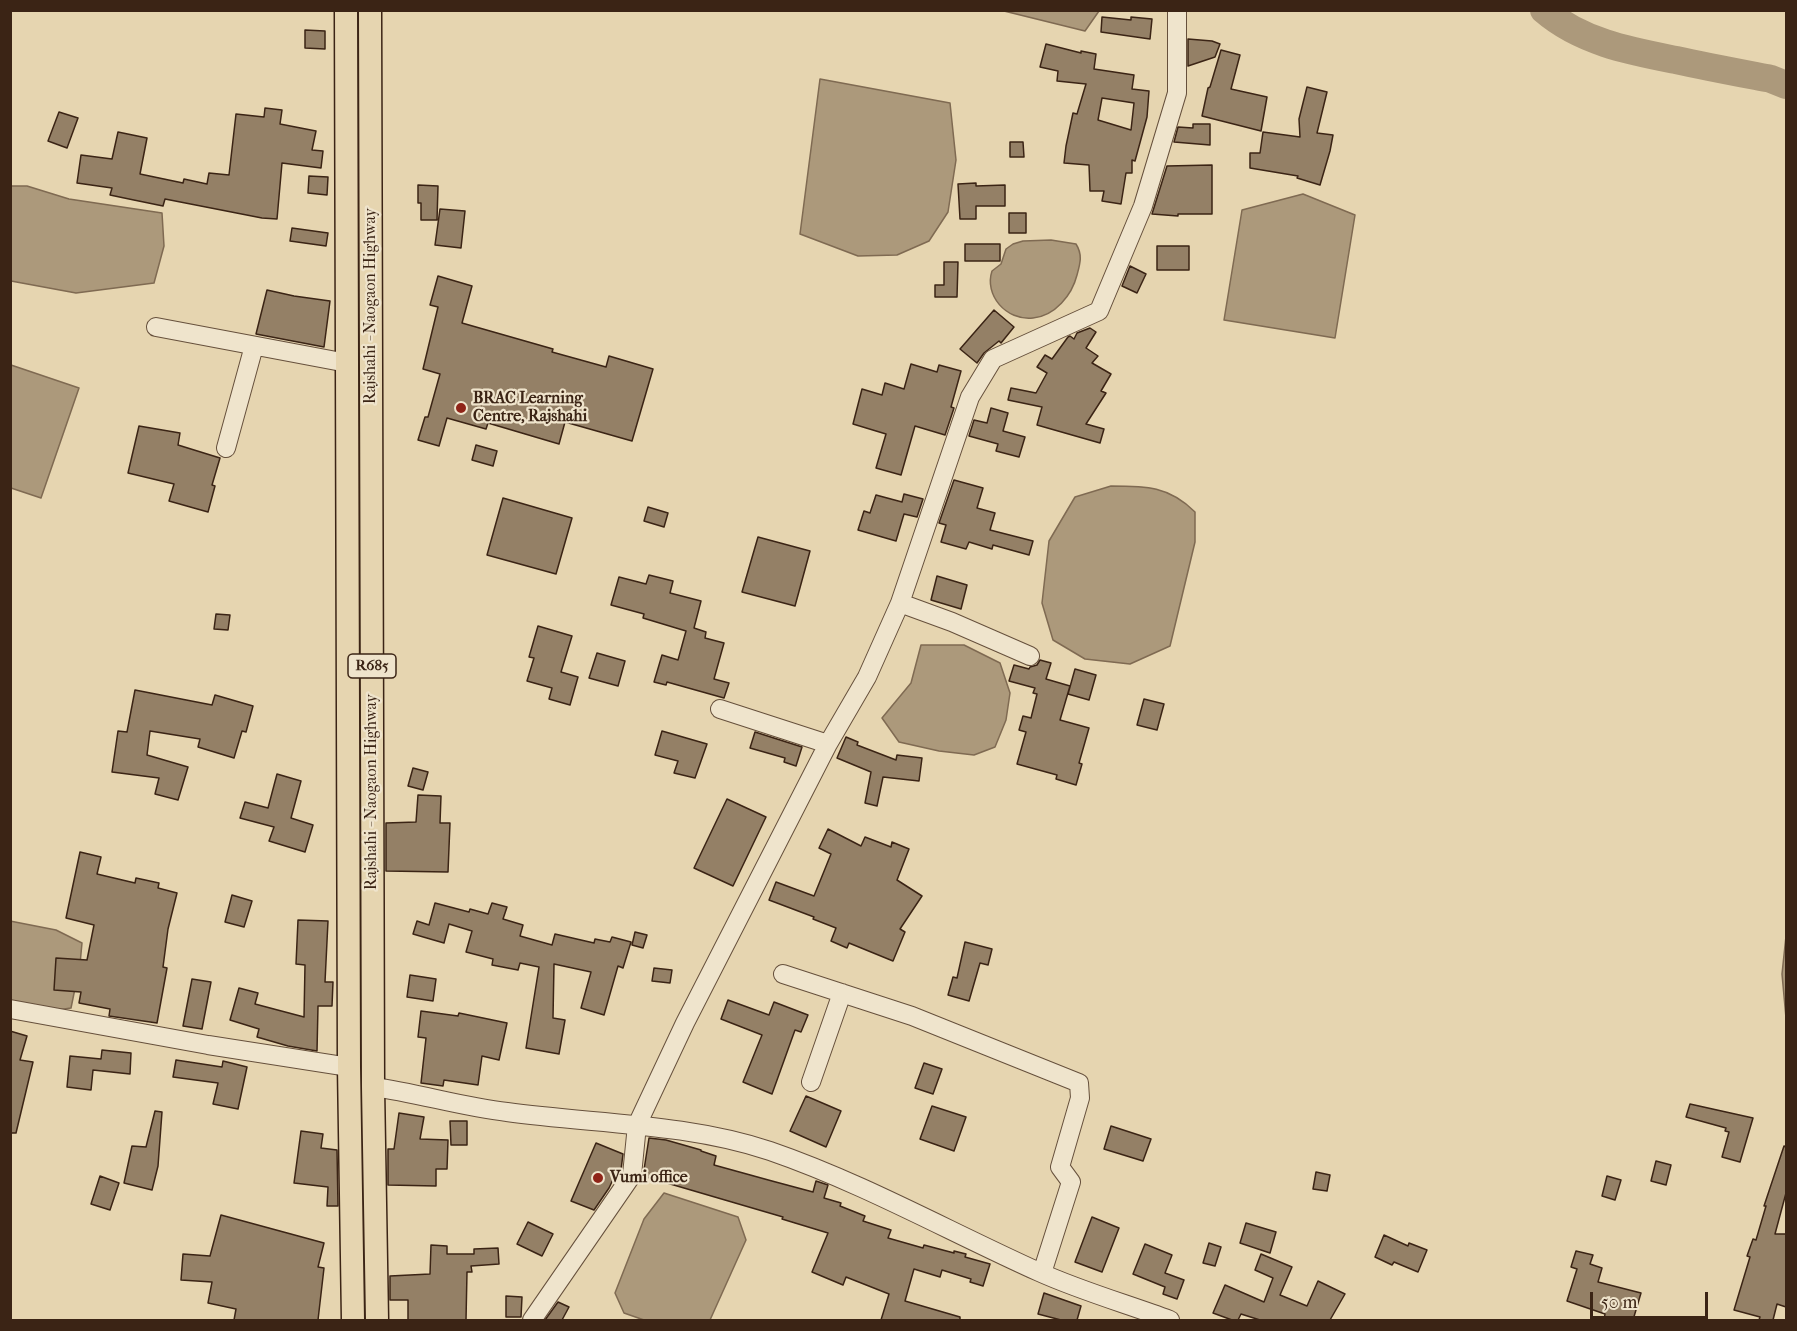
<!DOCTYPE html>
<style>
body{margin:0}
#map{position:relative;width:1797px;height:1331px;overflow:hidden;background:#e6d5b0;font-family:"IM FELL French Canon",serif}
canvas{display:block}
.frame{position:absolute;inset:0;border:12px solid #3b2415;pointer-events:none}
.scale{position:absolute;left:1590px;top:1292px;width:118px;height:27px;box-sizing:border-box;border:3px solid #3b2415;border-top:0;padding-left:8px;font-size:18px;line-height:21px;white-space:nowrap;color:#3b2415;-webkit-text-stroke:4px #efe4cc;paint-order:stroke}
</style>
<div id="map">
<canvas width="1797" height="1331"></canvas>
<div class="frame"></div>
<div class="scale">50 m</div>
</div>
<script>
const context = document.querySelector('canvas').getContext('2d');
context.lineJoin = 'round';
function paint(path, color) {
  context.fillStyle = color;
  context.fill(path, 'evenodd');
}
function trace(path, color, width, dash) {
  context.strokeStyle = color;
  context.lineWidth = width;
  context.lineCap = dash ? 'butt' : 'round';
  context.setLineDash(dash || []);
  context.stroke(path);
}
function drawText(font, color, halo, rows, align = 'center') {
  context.font = font + ' "IM FELL French Canon",serif';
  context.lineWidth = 4.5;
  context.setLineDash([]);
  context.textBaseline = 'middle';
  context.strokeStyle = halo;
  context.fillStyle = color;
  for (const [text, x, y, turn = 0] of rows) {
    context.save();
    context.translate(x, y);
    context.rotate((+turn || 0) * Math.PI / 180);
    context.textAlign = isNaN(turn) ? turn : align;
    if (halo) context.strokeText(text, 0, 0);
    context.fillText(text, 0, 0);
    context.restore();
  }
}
const water = new Path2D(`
 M1004,11H1099L1085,31Z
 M820,79L950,103L956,160L948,212L929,241L897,255L858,256L800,234Z
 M11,186H27L69,199L162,213L164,246L154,283L76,293L11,281Z
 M1303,194L1355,215L1335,338L1224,320L1242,210Z
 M1051,240L1076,244C1083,255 1080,264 1077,275C1072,295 1055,316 1033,318C1006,321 984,295 992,271L1001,264L1006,249L1013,244L1023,241Z
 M11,365L79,388L41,498L11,488Z
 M1111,486C1146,486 1169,486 1195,512V542L1170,646L1130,664L1085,659L1053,640L1042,603L1049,541L1075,497Z
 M921,645H964L1000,663L1010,693L1006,720L995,747L974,755L939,751L899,742L882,718L911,683Z
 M10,921L56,930L82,943L80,964L71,1008L44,1012L11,1002Z
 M1786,936V1018L1782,974Z
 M664,1193L738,1217L746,1240L710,1320H644L624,1313L615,1293L644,1219Z`);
const river = new Path2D(`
 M1544,10C1581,42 1630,51 1676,60C1708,67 1740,73 1771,79L1786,85`);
const building = new Path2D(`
 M1102,17L1131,20V17L1152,19L1150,39L1101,32Z
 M305,30L325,31V49L305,48Z
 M1188,39L1212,41L1220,44L1215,57L1188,66Z
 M1046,44L1081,53V51L1096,54L1094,69L1134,75L1132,89L1149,91L1147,117L1135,161L1132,160V173H1126L1121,204L1102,201L1104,191H1090L1089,165L1064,163L1066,146L1073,113L1077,114L1086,84L1057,81L1058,71L1040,67ZM1102,98L1134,103L1131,130L1098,120Z
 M1221,50L1240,55L1231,89L1267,97L1261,131L1202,116L1208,88L1210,87Z
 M1307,87L1327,92L1317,133L1333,135L1330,151L1320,185L1297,178L1298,176L1250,168V153H1260L1263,132L1300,137L1299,119Z
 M265,108L282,110L280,124L316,131L312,150L323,151L321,168L282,163L277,219L262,218L165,199L163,206L129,199L110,195L112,188L77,183L81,155L112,159L118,132L147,138L140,174L183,183L184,179L207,184L209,173L229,175L236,114L264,117Z
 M59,112L78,118L67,148L48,141Z
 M1193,124H1210V145L1174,142L1178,127L1193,128Z
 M1010,142H1023L1024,157H1010Z
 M1212,165V214H1178V216L1152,214L1167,166Z
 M309,176L328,177L327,195L308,193Z
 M976,183V186L1005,185V206H976V219H960L958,184Z
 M418,185L438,186L437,220H421V203H418Z
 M440,209L465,211L461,248L435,245Z
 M1009,213H1026V233H1009Z
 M292,228L328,233L326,246L290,241Z
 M965,244H1000V261H965Z
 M1157,246H1189V270H1157Z
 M944,262H958L957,297H935V285H944Z
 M1130,266L1146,274L1137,293L1122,286Z
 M438,276L472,286L462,323L553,349L552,352L606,367L609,356L653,369L632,441L565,422L559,444L488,423L486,429L447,418L439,446L418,440L425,417H428L440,374L423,369L438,307L430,305Z
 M267,290L294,296L330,301L324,347L256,334Z
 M994,310L1014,327L1001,343L999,341L984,353L977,363L960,349Z
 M1090,328L1096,332L1086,348L1098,356L1092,363L1111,374L1101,391L1106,393L1086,424L1104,429L1100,443L1037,425L1042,407L1008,400L1011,388L1036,393L1047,373L1037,367L1045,355L1052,359L1068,337L1070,336L1074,339L1077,333Z
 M911,364L937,372L939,365L961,371L951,407L954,408L945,435L915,426L901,475L876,468L886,434L853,424L862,389L882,395L885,383L904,389Z
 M991,408L1008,413L1003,431L1025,437L1019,457L996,451L998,444L969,436L974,420L987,423Z
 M139,426L180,433L178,445L220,458L212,485L215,486L208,512L169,501L174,484L128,473Z
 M476,445L497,451L493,466L472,460Z
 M954,480L983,488L977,508L995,513L990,530L1033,541L1029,555L993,545L992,549L969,542L966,549L941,542L946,525L939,523Z
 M904,494L923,499L917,517L904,514L896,541L858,530L864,511L870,513L876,495L902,502Z
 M503,498L572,518L556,574L487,555Z
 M648,507L668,513L664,527L644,521Z
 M758,537L810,551L795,606L742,592Z
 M649,575L673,581L670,593L701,601L694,628L706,632L705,638L724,643L714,679L729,683L724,698L667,682L666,685L654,682L662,655L678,660L686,631L643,618L644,614L611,605L619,577L646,584Z
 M937,576L967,585L961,609L931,600Z
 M216,614L230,615L228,630L214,629Z
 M538,626L572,636L561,672L578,677L570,705L549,699L552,688L527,681L534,658L529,657Z
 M597,653L625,661L618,686L589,678Z
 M1040,660L1051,663L1046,679L1070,686L1060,720L1089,728L1079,763L1082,764L1076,785L1056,779L1057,775L1017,764L1026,732L1019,730L1023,716L1031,718L1037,694L1033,693L1035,688L1009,681L1014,665L1029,669L1030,667L1037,665Z
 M1075,669L1096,675L1089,700L1068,694Z
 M135,690L212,705L215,695L253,706L246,732L242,731L234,758L198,747L200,739L150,731L147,755L188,767L178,800L155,794L159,778L112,772L118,731L127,732Z
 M1144,699L1164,704L1157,730L1137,725Z
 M662,731L707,744L695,778L674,773L678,761L655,755Z
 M755,732L802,747L796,766L784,762L785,758L750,748Z
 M846,737L858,742L857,745L896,760L897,755L922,758L919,781L883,777L877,806L865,803L871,772L837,758Z
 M413,768L428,772L423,790L408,786Z
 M277,774L301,781L291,818L313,825L305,852L269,841L274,827L240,818L245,802L268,808Z
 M418,795L441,796L440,823H450L448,872L386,871V823L416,822Z
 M727,799L766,817L733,886L694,868Z
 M828,829L861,846L865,837L891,847L892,842L909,849L897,880L922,896L900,929L905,932L893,961L849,943L847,948L831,941L836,928L813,919L814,917L769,900L776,882L814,896L831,854L819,848Z
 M80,852L101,857L97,874L135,883L136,878L159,883L158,888L177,893L168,929L163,967L167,968L157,1023L109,1016L110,1009L79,1003L81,992L54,990L56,958L87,960L94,925L66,918Z
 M232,895L252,901L244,927L225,922Z
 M435,903L469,912L470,909L488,914L492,903L507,907L503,919L523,925L520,936L552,945L555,934L594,943L595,939L610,942L612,937L631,942L623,968L618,966L604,1015L581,1008L591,972L554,964L553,1018L565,1020L559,1054L526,1048L539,967L520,963L518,970L492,965L493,959L466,952L472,931L449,924L444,943L413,934L417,921L429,925Z
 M298,920L328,921L325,982H333L332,1006H318L317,1051L288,1046L257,1037L259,1029L230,1020L239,988L258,993L255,1004L304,1017L305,965L296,964Z
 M635,932L647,935L643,948L632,945Z
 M965,942L992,949L988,965L980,963L969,1001L948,995L953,977L957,978Z
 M654,968L672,970L670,983L652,981Z
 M410,975L436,979L433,1001L407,997Z
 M192,979L211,982L202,1029L183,1026Z
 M728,1000L769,1015L774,1002L808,1015L801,1032L795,1030L772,1094L743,1082L762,1035L721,1019Z
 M421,1011L458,1016L459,1013L507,1023L499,1060L482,1056L478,1085L444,1080L443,1086L421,1083L426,1038L418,1037Z
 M10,1031L27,1036L20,1060L33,1062L16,1133H10Z
 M102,1050L131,1053L130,1074L93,1070L91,1090L67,1087L70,1056L101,1059Z
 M176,1060L222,1067L223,1061L247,1067L238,1109L213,1104L218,1083L173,1077Z
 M924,1063L942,1069L933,1094L915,1088Z
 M806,1096L841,1111L826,1147L790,1131Z
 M1690,1104L1753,1118L1740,1162L1722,1157L1729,1132L1725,1131L1726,1128L1686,1117Z
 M932,1106L966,1117L954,1151L920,1139Z
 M155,1111L162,1112L158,1166L152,1190L124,1183L132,1146L146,1147Z
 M399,1113L424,1117L420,1139L448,1140L447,1169H436V1186L388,1185V1149H394Z
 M450,1121H467V1145H451Z
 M1111,1126L1151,1139L1143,1161L1104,1149Z
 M301,1131L323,1134L321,1148L337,1150L338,1206H327L328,1187L294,1183Z
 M649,1138L666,1140L701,1150V1151L716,1156L714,1165L772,1181L813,1192L816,1181L828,1185L824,1198L841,1203L840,1206L865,1216L863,1221L891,1230L888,1238L923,1248L924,1245L954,1253V1251L966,1254L965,1257L990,1264L983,1286L970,1282L971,1279L942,1270L940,1277L914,1269L905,1301L960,1317V1320H881L889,1294L846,1277L843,1285L812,1272L828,1233L782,1219L783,1217L643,1176Z
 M596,1143L623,1154L621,1170L618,1169L609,1188L594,1210L571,1201Z
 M1784,1146L1786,1147V1193L1775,1234H1786V1307L1777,1304L1773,1320H1759L1760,1317L1734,1310L1750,1257L1747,1256L1753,1239L1756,1240L1766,1206H1764Z
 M1656,1161L1671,1165L1666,1185L1651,1181Z
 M1316,1172L1330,1175L1327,1191L1313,1189Z
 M100,1176L119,1183L110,1210L91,1204Z
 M1607,1176L1621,1180L1615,1200L1602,1196Z
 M221,1215L324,1243L318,1267L324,1268L318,1320H234L236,1309L208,1303L212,1282L181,1280L183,1254L210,1256Z
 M1092,1217L1119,1228L1102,1272L1075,1262Z
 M528,1222L553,1234L542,1256L517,1244Z
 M1246,1223L1276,1232L1270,1253L1240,1243Z
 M1384,1235L1408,1246L1409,1243L1427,1250L1418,1272L1394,1262L1392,1265L1375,1257Z
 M1209,1243L1221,1247L1215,1266L1203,1263Z
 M1145,1244L1172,1255L1165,1273L1184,1280L1177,1299L1163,1294L1165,1287L1133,1274Z
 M431,1245L447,1246V1254H474V1249L498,1248L499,1264L471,1266L472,1272H467L466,1320H408V1300H390V1276L430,1274Z
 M1576,1251L1593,1255L1590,1264L1602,1268L1598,1282L1641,1293L1633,1320H1604L1605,1314L1567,1301L1577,1269L1571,1267Z
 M1261,1254L1292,1267L1280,1295L1307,1306L1318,1281L1345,1294L1330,1320H1260L1241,1314L1238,1320H1232L1213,1313L1225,1285L1264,1302L1273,1278L1255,1270Z
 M1044,1293L1081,1306L1077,1320H1061L1038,1314Z
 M506,1296L522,1297L521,1317H506Z
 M558,1302L569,1307L562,1320H545Z`);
const minor = new Path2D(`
 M156,327L347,363
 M226,448L254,346
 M900,603L952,622L1030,656
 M720,709L828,744
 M783,974L912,1016L1079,1083L1080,1098L1060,1167L1071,1182L1042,1273
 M10,1009L208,1045L349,1067
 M811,1082L842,993
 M373,1087C418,1093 462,1107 507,1112C594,1124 686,1123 770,1151C863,1183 950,1232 1039,1272C1081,1291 1127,1304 1170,1320
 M532,1320L632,1175L637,1125L685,1023L828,744L867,677L900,603L970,397L993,359L1099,311L1143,206L1177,93V10`);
const major = new Path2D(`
 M346,10L349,1067L353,1320
 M370,10L373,1087L377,1320`);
const markers = [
 [461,408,6,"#8f2418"],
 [598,1178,6,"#8f2418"]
];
const shields = [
 [372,666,48]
];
const shieldNames = [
 ["R685",372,666]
];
const streetNames = [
 ["Rajshahi - Naogaon Highway",371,306,-90],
 ["Rajshahi - Naogaon Highway",372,792,-90]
];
const poiNames = [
 ["BRAC Learning",473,399],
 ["Centre, Rajshahi",473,417],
 ["Vumi office",610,1178]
];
paint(water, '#ac997b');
trace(water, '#7f6a52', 1.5);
trace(river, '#ac997b', 28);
paint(building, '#948066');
trace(building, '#3b2415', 1.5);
trace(minor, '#66503c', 20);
trace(major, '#3b2415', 25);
trace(minor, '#efe4cc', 18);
trace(major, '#e6d5b0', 22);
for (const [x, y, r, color] of markers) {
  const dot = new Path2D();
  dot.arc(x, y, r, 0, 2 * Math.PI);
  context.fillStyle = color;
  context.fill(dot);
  trace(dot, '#efe4cc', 2);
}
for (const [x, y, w] of shields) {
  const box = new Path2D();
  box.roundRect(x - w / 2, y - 12, w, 24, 4.5);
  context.fillStyle = '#efe4cc';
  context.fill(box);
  trace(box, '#3b2415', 1.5);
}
drawText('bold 15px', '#3b2415', null, shieldNames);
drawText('16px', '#3b2415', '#efe4cc', streetNames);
drawText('bold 16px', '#3b2415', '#efe4cc', poiNames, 'left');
</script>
